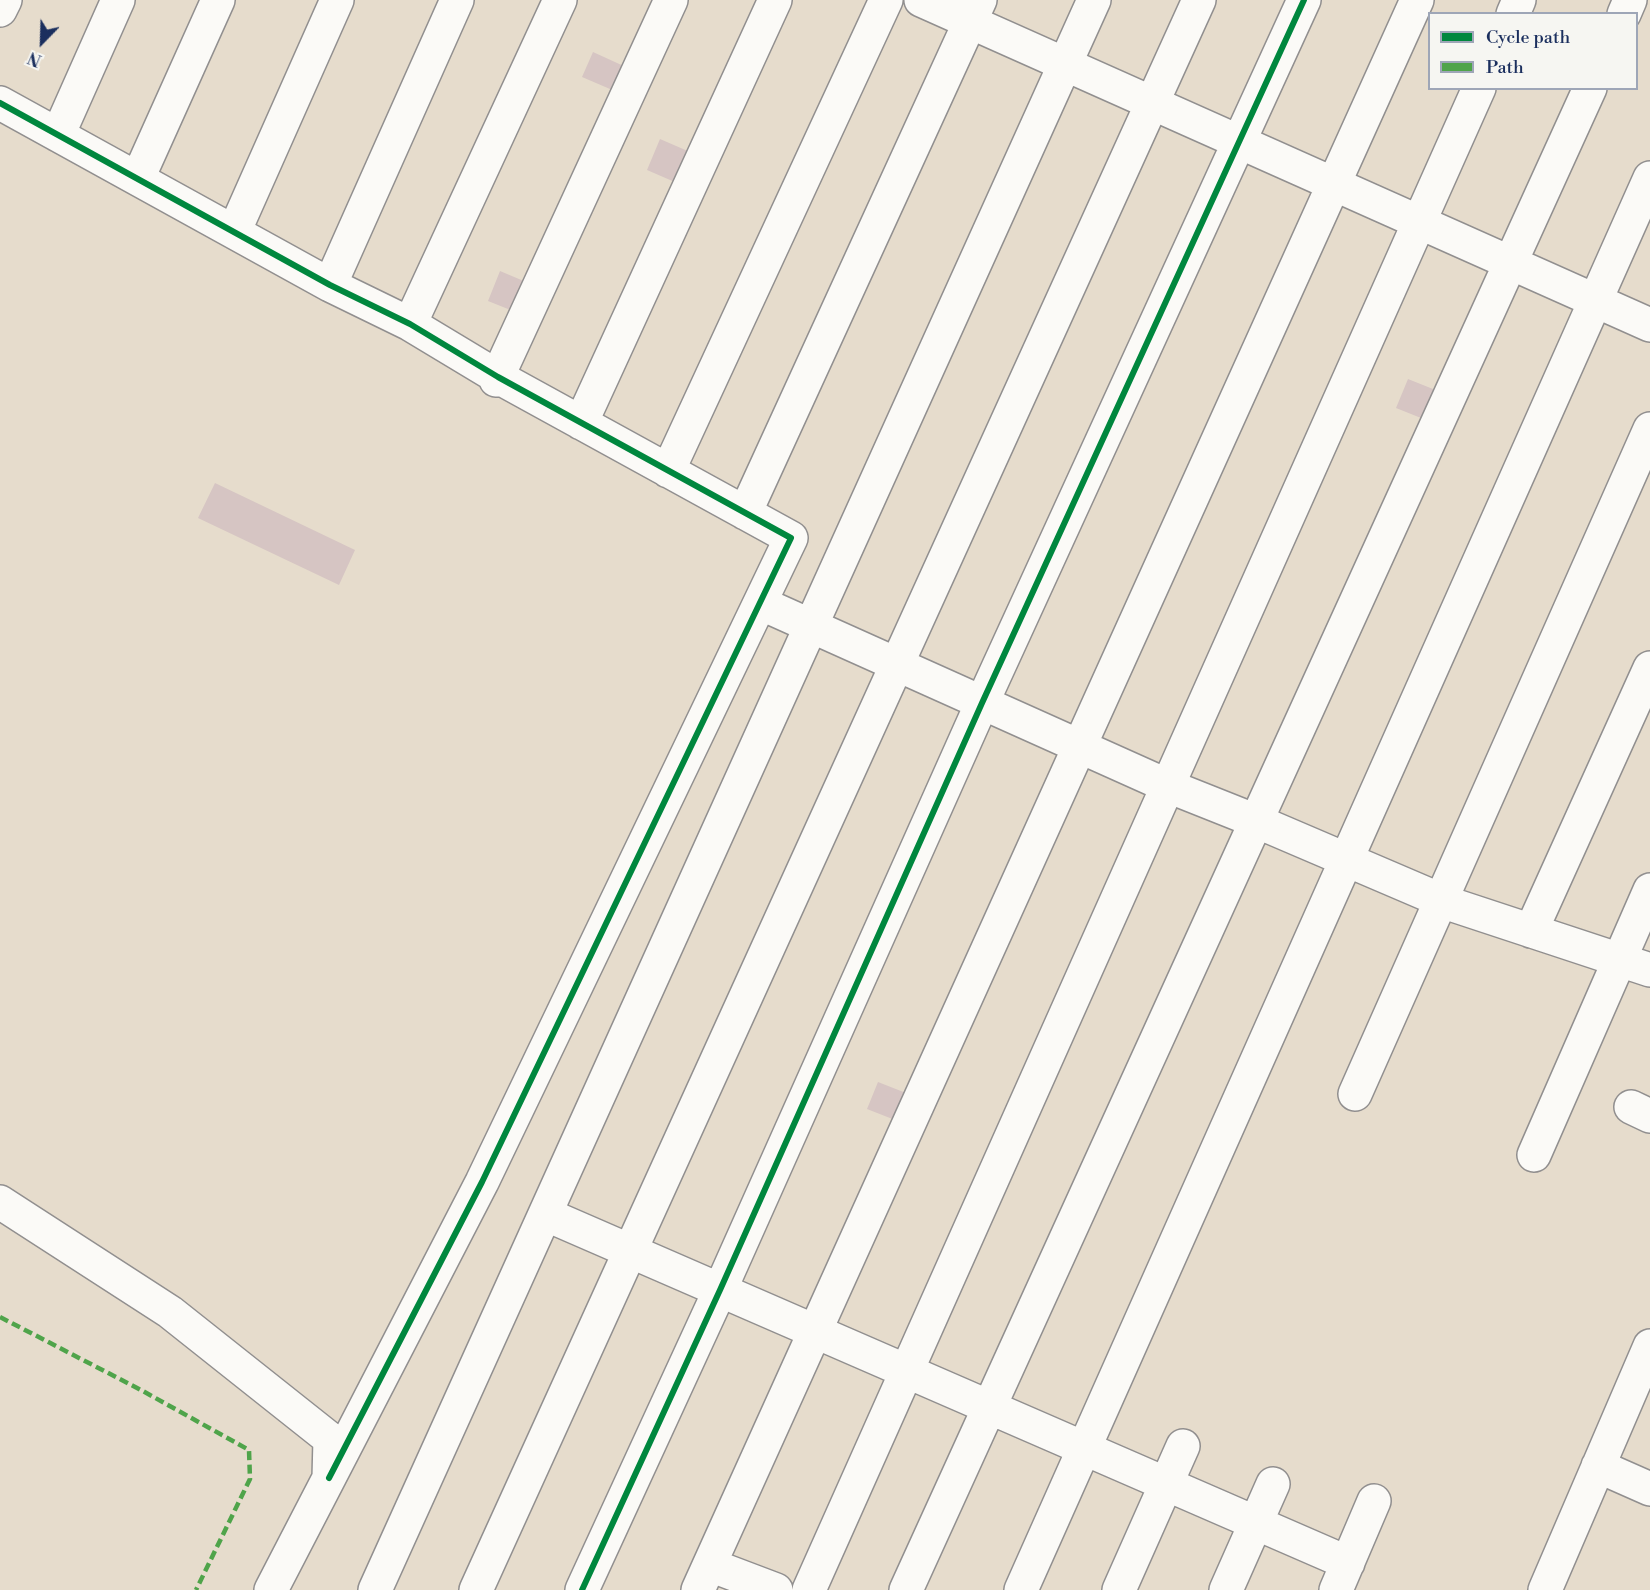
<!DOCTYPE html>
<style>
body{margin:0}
#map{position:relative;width:1650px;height:1590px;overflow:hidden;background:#e6dccc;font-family:"Libre Bodoni",serif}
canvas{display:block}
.legend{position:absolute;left:1428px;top:12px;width:210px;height:78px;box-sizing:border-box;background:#f6f6f2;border:2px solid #9ea6b7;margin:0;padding:8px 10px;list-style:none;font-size:18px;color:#1b2f5e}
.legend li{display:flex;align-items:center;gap:12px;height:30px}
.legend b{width:30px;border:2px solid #9ea6b7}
.north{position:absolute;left:12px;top:12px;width:60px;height:60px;-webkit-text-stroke:4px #f6f6f2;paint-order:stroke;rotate:203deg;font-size:16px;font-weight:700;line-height:24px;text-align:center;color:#1b2f5e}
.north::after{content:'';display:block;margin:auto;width:21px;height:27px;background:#1b2f5e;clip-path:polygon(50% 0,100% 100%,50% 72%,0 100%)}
</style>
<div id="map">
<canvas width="1650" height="1590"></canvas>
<ul class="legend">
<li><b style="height:8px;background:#00873e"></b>Cycle path</li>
<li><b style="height:8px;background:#4fa44a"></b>Path</li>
</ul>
<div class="north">N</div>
</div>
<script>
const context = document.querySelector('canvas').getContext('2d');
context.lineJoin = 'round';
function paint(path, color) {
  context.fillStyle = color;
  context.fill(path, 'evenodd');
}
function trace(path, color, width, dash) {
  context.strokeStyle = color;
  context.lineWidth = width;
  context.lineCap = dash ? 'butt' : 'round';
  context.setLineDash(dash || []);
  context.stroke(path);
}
const building = new Path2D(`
 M593,52L628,68L617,92L582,77Z
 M660,139L690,152L677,183L647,170Z
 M500,271L526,282L513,311L488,301Z
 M1408,379L1438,391L1426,420L1396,408Z
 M215,483L355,550L339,585L198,518Z
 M878,1082L906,1093L895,1120L867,1109Z`);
const minor = new Path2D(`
 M921,0L1650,325
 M0,10L5,0
 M1513,14L1519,0
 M1624,14L1630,0
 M0,103L330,285L410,324L498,377L791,538L482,1182L329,1478
 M58,135L118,0
 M138,178L218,0
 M234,232L337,0
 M330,285L457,0
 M410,324L560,0
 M496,380L671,0
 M581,423L775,0
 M668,471L886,0
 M745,513L980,0
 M760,603L1168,786L1256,821L1450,904L1650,970
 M1531,931L1650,668
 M1355,1094L1650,429
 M1631,1107L1650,1116
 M1534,1155L1650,890
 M0,1202L170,1312L330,1439L329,1478L271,1590
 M545,1214L1348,1563
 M1598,1466L1650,1489
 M710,1565L776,1590
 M375,1590L1094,0
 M476,1590L1199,0
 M582,1590L720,1290L982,703L1304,0
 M698,1590L1417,0
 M809,1590L1479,88
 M906,1590L1590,88
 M1021,1590L1650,178
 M1119,1590L1183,1446
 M1226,1590L1273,1484
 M1336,1590L1374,1501
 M1545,1590L1650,1346`);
const quiet = new Path2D(`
 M0,1317L141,1390L249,1450L250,1479L196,1590`);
const cycleway = new Path2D(`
 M0,103L330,285L410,324L498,377L791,538L482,1182L329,1478
 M582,1590L720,1290L982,703L1304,0`);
paint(building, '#d6c5c3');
trace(minor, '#918f8f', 36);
trace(minor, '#fbfaf7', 33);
trace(quiet, '#4fa44a', 4.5, [9, 4.5]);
trace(cycleway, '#00873e', 6);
</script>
